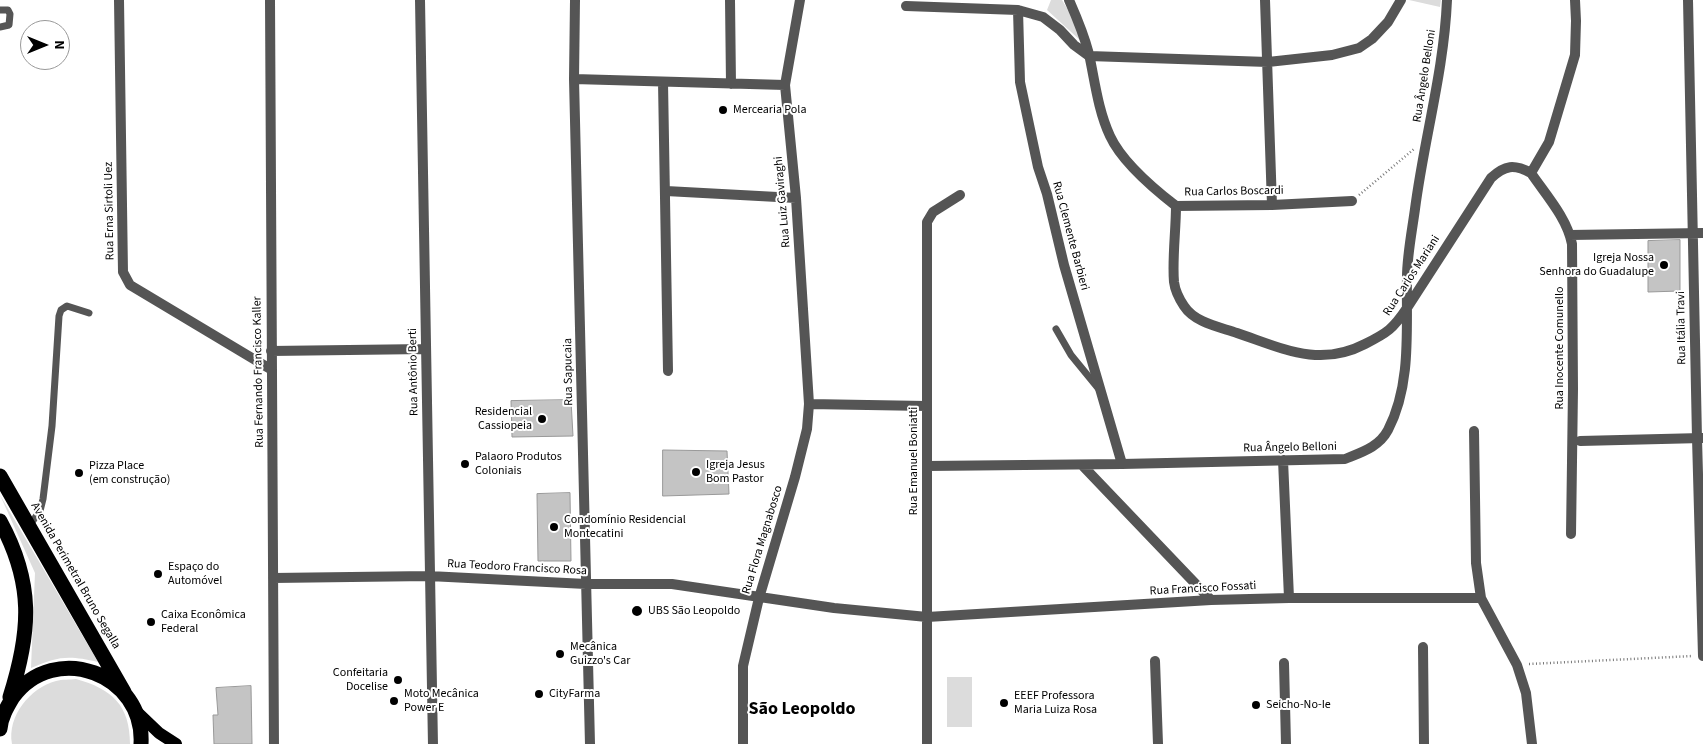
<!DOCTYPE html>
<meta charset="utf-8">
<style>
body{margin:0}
#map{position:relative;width:1703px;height:744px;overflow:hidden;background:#fff;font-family:"Source Sans 3",sans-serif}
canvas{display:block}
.north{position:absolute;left:20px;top:20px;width:50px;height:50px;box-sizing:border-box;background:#fff;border:1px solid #999;border-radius:50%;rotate:90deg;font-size:14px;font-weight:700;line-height:20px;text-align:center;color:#000}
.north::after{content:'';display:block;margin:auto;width:18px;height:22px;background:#000;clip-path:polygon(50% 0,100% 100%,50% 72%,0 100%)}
</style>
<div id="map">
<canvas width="1703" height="744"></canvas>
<div class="north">N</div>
</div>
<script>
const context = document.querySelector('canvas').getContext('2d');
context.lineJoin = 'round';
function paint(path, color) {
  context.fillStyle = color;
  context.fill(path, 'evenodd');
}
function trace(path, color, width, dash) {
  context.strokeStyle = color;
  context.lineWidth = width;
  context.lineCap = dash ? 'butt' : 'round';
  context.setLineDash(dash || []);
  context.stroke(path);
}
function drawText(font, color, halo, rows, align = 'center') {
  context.font = font + ' "Source Sans 3",sans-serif';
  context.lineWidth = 4;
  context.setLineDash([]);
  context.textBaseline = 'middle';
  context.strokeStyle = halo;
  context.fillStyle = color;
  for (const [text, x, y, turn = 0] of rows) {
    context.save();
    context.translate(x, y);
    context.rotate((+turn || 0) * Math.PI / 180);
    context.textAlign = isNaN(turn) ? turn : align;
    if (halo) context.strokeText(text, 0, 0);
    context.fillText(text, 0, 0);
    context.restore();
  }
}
const green = new Path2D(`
 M1051,0H1062L1078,27L1082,42L1047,10Z
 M1409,0H1441L1440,7Z
 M0,495L98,662C69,655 58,656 31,668L35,573Z
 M947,677H972V727H947Z
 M76,679C112,689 130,705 130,744H12C7,716 30,688 56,681C62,679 70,680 76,679Z`);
const building = new Path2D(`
 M1680,240V291L1648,292V241Z
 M571,400L573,436L512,437L511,401Z
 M663,450L727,451L729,494L663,496Z
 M570,493L571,561H538L537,494Z
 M251,686L252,744H214L213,715H218L216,688Z`);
const path = new Path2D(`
 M1359,195L1414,149
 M1529,664L1693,656`);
const lane = new Path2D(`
 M0,10H8L10,14L9,25L0,27
 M1056,329L1071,355L1098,388
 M29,526L40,511L43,499L52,426L59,316L61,310L67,306L89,313`);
const street = new Path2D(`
 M119,0L123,272L130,285L272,370
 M270,0L274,744
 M420,0L433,744
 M575,0L574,79L590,744
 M730,0L731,84
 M1069,0C1077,18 1084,35 1089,54C1095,82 1098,110 1110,136C1122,162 1154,189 1176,206L1272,205L1352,201
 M1265,0L1272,205
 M1688,0L1697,438L1703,656
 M906,6L1018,10L1043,17L1060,30L1074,45L1089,56L1268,62L1332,55L1359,48L1372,39L1388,22L1401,0
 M1018,10L1020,82L1038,167L1047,194L1064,265L1122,464
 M574,79L785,85
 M663,82L668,371
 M1531,173C1546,195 1567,218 1572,244L1573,389L1571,534
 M666,191L796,198
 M1176,206C1176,230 1172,259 1174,282C1175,290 1180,300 1184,306C1195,323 1220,327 1237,333C1282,348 1319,368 1365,344C1387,333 1393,329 1407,308L1491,178C1505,165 1514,164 1531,173L1549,142L1575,55L1576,21L1575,0
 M1570,235L1703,233
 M271,351L426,349
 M809,404L926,406
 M1474,431L1476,563L1481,598L1517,665L1526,693L1532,744
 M1580,441L1702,438
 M1283,460L1289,598
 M1082,465L1211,600
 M927,466L1122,464L1345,459C1362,452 1379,447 1388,430C1412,384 1406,327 1407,277C1407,256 1412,231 1415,209C1424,139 1444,71 1447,0
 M273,578L429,576L586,584H672L834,608L927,617L1211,600L1289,598H1481
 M1423,647L1424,744
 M1155,661L1158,744
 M1284,663L1286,744
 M743,744V666L759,598L795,477L807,429L809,404L796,198L785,85L800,0
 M927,744V222L933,212L960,195`);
const primary = new Path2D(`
 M136,711L159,733L176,744`);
const highway = new Path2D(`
 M0,476L124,692
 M0,521C34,583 31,631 10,697
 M0,729C1,717 7,707 13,697C55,640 145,674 141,744`);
const markers = [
 [723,110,5,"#000"],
 [1664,265,5,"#000"],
 [542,419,5,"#000"],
 [465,464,5,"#000"],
 [696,472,5,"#000"],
 [79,473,5,"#000"],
 [554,527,5,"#000"],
 [158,574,5,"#000"],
 [637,611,6,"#000"],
 [151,622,5,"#000"],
 [560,654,5,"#000"],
 [398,680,5,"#000"],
 [539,694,5,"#000"],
 [394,701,5,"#000"],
 [1004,703,5,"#000"],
 [1256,705,5,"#000"]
];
const streetNames = [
 ["Rua Ângelo Belloni",1425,76,-81],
 ["Rua Carlos Boscardi",1234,192,-1],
 ["Rua Luiz Gaviraghi",783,202,-95],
 ["Rua Erna Sirtoli Uez",110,211,-91],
 ["Rua Clemente Barbieri",1070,236,75],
 ["Rua Carlos Mariani",1412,276,-57],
 ["Rua Itália Travi",1682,328,-91],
 ["Rua Inocente Comunello",1560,348,-90],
 ["Rua Fernando Francisco Kaller",259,372,-91],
 ["Rua Antônio Berti",414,372,-91],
 ["Rua Sapucaia",569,372,-91],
 ["Rua Ângelo Belloni",1290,448,-1],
 ["Rua Emanuel Boniatti",914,461,-90],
 ["Rua Flora Magnabosco",763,540,-73],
 ["Rua Teodoro Francisco Rosa",517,568,3],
 ["Avenida Perimetral Bruno Segalla",75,576,60],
 ["Rua Francisco Fossati",1203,589,-3]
];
const poiNames = [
 ["Mercearia Pola",733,110],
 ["Igreja Nossa",1654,258,"right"],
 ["Senhora do Guadalupe",1654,272,"right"],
 ["Residencial",532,412,"right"],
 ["Cassiopeia",532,426,"right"],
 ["Palaoro Produtos",475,457],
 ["Coloniais",475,471],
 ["Igreja Jesus",706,465],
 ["Bom Pastor",706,479],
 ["Pizza Place",89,466],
 ["(em construção)",89,480],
 ["Condomínio Residencial",564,520],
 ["Montecatini",564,534],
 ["Espaço do",168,567],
 ["Automóvel",168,581],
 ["UBS São Leopoldo",648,611],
 ["Caixa Econômica",161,615],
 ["Federal",161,629],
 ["Mecânica",570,647],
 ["Guizzo's Car",570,661],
 ["Confeitaria",388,673,"right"],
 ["Docelise",388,687,"right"],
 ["Moto Mecânica",404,694],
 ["Power E",404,708],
 ["CityFarma",549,694],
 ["EEEF Professora",1014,696],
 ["Maria Luiza Rosa",1014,710],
 ["Seicho-No-Ie",1266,705]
];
const districtNames = [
 ["São Leopoldo",802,710]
];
paint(green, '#dcdcdc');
paint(building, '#c4c4c4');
trace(building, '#999', 1);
trace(path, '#777', 2.5, [1, 2.5]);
trace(lane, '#555', 7);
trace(street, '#555', 10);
trace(primary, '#000', 12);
trace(highway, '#000', 15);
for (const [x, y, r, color] of markers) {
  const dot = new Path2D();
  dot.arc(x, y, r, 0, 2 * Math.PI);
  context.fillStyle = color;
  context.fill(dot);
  trace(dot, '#fff', 2);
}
drawText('12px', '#000', '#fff', streetNames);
drawText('12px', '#000', '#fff', poiNames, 'left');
drawText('bold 18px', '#000', '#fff', districtNames);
</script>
